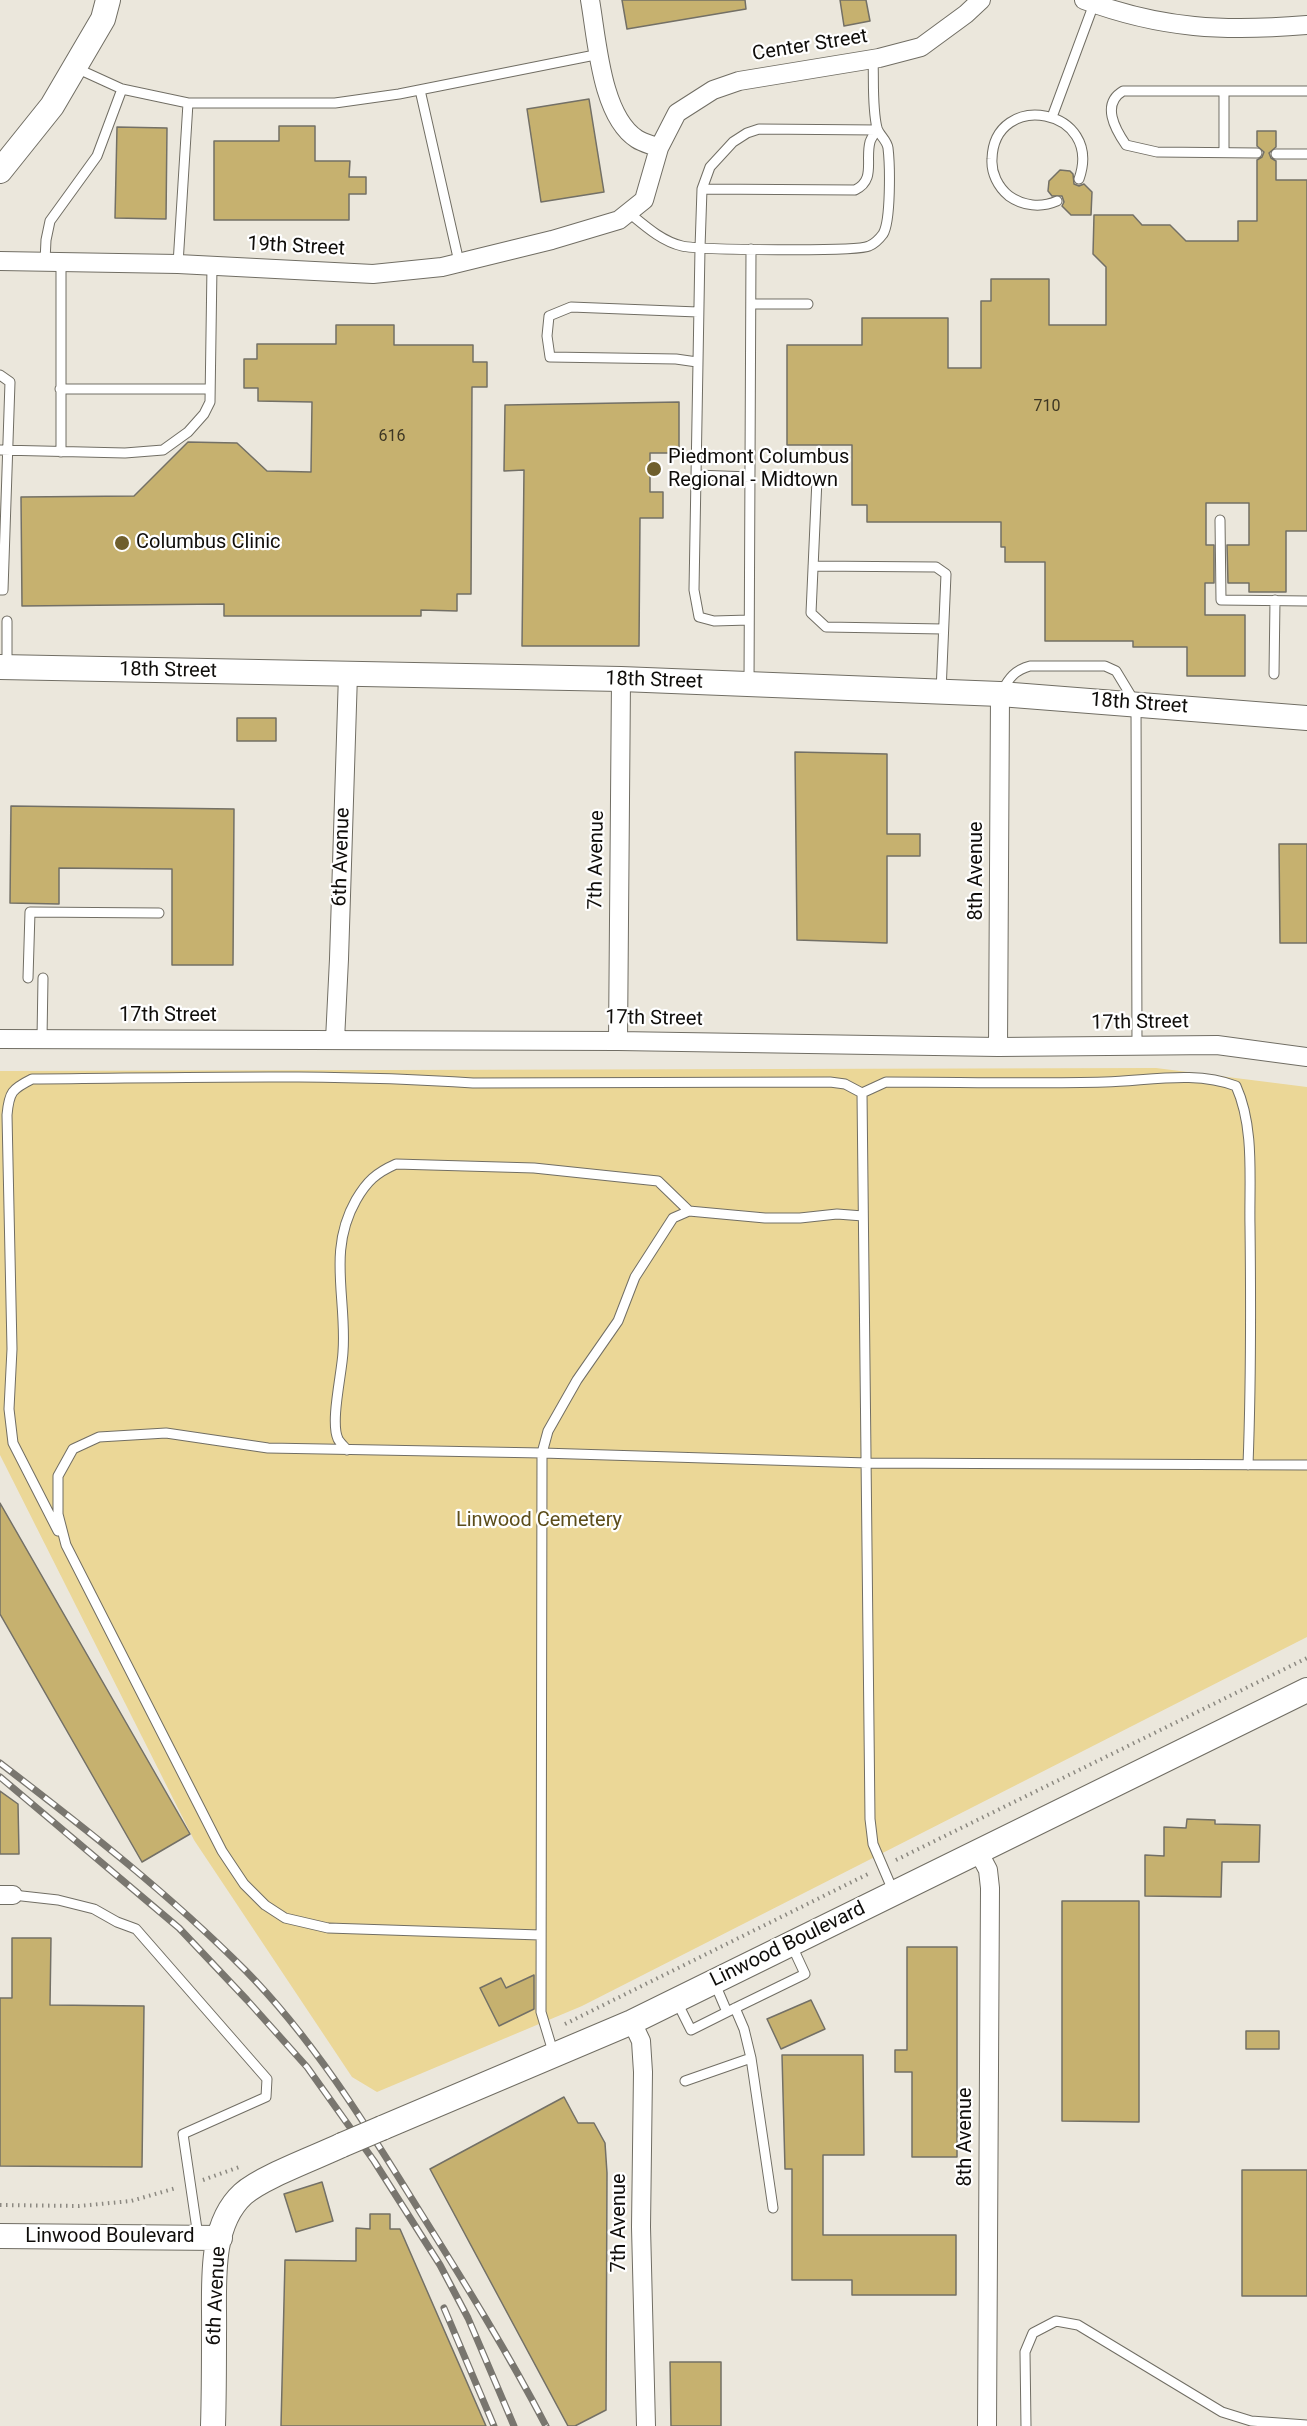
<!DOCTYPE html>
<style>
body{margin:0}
canvas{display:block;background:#ebe7dc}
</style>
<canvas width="1307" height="2426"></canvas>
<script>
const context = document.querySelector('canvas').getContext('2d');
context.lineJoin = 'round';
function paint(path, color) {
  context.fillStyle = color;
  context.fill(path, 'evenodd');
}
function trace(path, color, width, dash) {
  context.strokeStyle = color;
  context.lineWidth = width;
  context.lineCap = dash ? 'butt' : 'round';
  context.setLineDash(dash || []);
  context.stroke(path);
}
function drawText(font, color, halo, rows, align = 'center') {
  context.font = font + ' Roboto,sans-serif';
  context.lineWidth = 4.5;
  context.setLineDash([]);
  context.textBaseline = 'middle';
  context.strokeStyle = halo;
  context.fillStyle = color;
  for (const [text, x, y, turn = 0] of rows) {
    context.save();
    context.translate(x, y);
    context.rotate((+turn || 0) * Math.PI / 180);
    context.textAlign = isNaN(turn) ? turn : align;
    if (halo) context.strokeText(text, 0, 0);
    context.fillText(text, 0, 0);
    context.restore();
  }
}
const green = new Path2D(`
 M1156,1068L1307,1087V1637L582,2006L377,2092L352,2077L194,1840L0,1455V1071Z`);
const building = new Path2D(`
 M622,0H745L746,9L627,29Z
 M840,0H866L870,21L844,26Z
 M589,99L604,192L541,202L527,109Z
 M279,126H315V161H350L349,177H366V194H349V220H214V141H279Z
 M117,127L167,128L166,219L115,218Z
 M1257,131H1276V147L1269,153L1271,158L1276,161V180H1307V531H1286V592H1249V583H1228L1227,545H1249V503H1206V545H1214V583H1205V615H1245V676H1187V647H1133V641H1045V562H1005V547H1001V522H867V505H852V445H787V345H862V318H948V368H981V301H991V279H1049V325H1106V267L1093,254L1094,215H1133L1142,225H1170L1186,241H1238V221H1257V160L1262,157L1264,152L1257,146Z
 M1060,170L1070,171L1073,174L1074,184L1079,186L1084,184L1092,192L1091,215H1071L1062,206L1064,202L1062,196H1052L1048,191L1049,181Z
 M336,325H394V345H473V362H487V387H472L471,594H457V611L421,610V616H224V604L22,606L21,497L134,496L188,442L237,443L267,471L311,472L312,402L258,401V388H244V359H257V344H336Z
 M679,402V453H650V492H663V518H640L639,646H522L524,470L504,471L505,405Z
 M237,718H276V741H237Z
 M795,752L887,754V834H920V856H887V943L797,940Z
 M11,806L234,809L233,965H172V869L59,868V904L10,903Z
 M1279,844H1307V943H1280Z
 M0,1503L190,1834L142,1862L0,1614Z
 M0,1791L18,1804L19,1854H0Z
 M1187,1819L1215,1820V1824L1260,1825L1259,1862H1222L1221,1897L1145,1896V1855L1164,1856V1827L1186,1828Z
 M1062,1901H1139V2122L1062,2121Z
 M12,1938H51L50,2005L144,2006L142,2167L0,2166V1998H12Z
 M907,1947H957V2157H912V2072H895V2050H907Z
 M534,1975V2009L499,2026L480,1988L501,1978L506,1988Z
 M811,2000L825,2029L781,2049L767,2019Z
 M1246,2031H1279V2049H1246Z
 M782,2055H863L864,2155H823V2235H956V2295H852V2280H792V2169H785Z
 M564,2097L578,2123H594L605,2143L607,2173L606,2410L575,2426H568L430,2169Z
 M1242,2170H1307V2296H1242Z
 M322,2182L333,2221L296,2232L284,2194Z
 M370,2214H390V2229H400L486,2426H281L285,2260L356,2261V2228L370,2229Z
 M670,2362H721V2426H671Z`);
const path = new Path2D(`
 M896,1860L1307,1658
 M565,2024L870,1873
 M203,2180L242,2166
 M0,2205L79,2206L131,2201L176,2188`);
const service = new Path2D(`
 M76,68L122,89L188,103H335L399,94L600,54
 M420,90L459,262
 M1224,91V152
 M1052,117L1095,1
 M1257,153L1157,152L1126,145C1115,129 1101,104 1123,91H1307
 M1276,154H1307
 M702,189L855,190C876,180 865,160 870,142C871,138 875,133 877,130
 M1057,201C1041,208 1023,206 1009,196C998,187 991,173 992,159C994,89 1104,108 1079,179
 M628,212C644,225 661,241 682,246C700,250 857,252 869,246C874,244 880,238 883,234C891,221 890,165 888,148C887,140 879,135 877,128C872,107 874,81 873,59
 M45,261L46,240L50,221L97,156L122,89
 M61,261V452
 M178,264L188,103
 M751,304H808
 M697,362L676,359L550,357L547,336L549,316L571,307L698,312
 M0,375L10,382L3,590H0
 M60,389H210
 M0,450L125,453L163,450L188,432L204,414L210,402L212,266
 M696,475L750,477
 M817,479L811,613L826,627L943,629
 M1220,520L1221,600L1307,601
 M813,566L936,567L946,574L941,692
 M749,620L714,621L699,617L694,590L700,248L702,189L710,167L733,142L747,133L759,129L877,130
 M7,621V665
 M1274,674L1275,600
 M749,684L751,249
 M1002,691C1009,678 1015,670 1030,666H1105L1116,671L1136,704L1137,1046
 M28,978L30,912L159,913
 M42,1038L43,978
 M862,1093L870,1819L873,1844L894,1893
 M862,1093L886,1082C959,1082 1032,1084 1105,1082C1148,1081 1195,1070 1236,1086C1255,1128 1249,1181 1250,1226C1251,1306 1251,1385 1248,1465
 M347,1450C345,1447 340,1443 338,1439C330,1422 342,1373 343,1352C347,1298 327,1251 356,1200C367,1181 376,1173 396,1164L534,1168L658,1181L689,1211
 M58,1531L13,1443L9,1409L12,1349L7,1115C9,1092 12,1089 32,1079C179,1078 326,1073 473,1083L830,1082L845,1084L862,1093
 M13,1895L58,1900L94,1909L117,1922L136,1929L267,2079L266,2097L183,2134L198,2236
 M540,1935L328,1928L285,1918L265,1905L244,1884L222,1851L66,1545L58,1514V1476L73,1449L99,1437L166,1433L268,1448L542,1453L548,1431L577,1380L618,1321L635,1277L673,1218L689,1211L765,1218H800L837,1214L863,1216
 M715,1984L727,2012L805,1974L792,1946
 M677,2002L691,2030L727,2012
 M735,2008L744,2029L751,2058L773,2208
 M554,2055L541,2012L542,1453L867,1463L1307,1465
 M685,2081L751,2058
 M1026,2426L1025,2352L1033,2333L1056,2321L1078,2325L1222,2412L1251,2421L1307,2425`);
const minor = new Path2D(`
 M590,0C597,39 601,116 637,139C643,143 652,145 659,148
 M1084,0C1162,29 1225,32 1307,25
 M0,261L178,264L373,274L442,267L552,240L619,220L644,200L659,148L677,113L713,90L739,81L879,58L921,47L966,14L981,0
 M0,1039L618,1041L998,1047L1217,1045L1307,1057
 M335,1040L339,959L348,674
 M618,1041L621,679
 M998,1047L1000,694
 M978,1851L988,1870L990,1888L987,2426
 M0,1895H13
 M632,2022L641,2041L643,2072L641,2227L646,2426`);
const tertiary = new Path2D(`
 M0,171L52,106L103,19L108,0
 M0,667L621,679L1000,694L1307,718
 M382,2128L632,2022L1307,1690
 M0,2236L220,2238
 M213,2426C214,2395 214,2365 214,2334C215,2290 207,2227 243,2194C262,2177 317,2157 342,2145`);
const rail = new Path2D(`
 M0,1763C85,1828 169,1894 245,1970C316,2042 369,2130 422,2215C466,2285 508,2353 546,2426
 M0,1777L179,1928L247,2000L307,2067L374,2161L440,2265L468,2318L514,2426
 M444,2308L494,2426`);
const tertiaryBridge = new Path2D(`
 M342,2145L382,2128`);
const markers = [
 [654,469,8,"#6f5f2d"],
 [122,543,8,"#6f5f2d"]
];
const numberNames = [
 ["710",1047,407],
 ["616",392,437]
];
const streetNames = [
 ["Center Street",810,46,-9],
 ["19th Street",296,247,3],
 ["18th Street",168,671,1],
 ["18th Street",654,681,2],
 ["18th Street",1139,704,4],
 ["6th Avenue",342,857,-88],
 ["7th Avenue",597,860,-89],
 ["8th Avenue",977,871,-90],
 ["17th Street",168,1016],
 ["17th Street",654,1019,1],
 ["17th Street",1140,1023,-1],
 ["Linwood Boulevard",788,1945,-26],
 ["8th Avenue",966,2137,-90],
 ["7th Avenue",620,2223,-90],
 ["Linwood Boulevard",110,2237],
 ["6th Avenue",217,2296,-87]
];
const poiNames = [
 ["Piedmont Columbus",668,458],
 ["Regional - Midtown",668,481],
 ["Columbus Clinic",136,543]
];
const parkNames = [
 ["Linwood Cemetery",539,1521]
];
paint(green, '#ebd797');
paint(building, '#c6b16f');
trace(building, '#737066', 1.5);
trace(service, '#716e64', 11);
trace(minor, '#716e64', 20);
trace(tertiary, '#716e64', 26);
trace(path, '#8c8981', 4, [1.5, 4.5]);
trace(service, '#fff', 9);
trace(minor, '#fff', 18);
trace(tertiary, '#fff', 24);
trace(rail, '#79766f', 7);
trace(rail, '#fff', 4.5, [14]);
trace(tertiaryBridge, '#716e64', 26, []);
trace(tertiaryBridge, '#fff', 24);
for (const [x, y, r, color] of markers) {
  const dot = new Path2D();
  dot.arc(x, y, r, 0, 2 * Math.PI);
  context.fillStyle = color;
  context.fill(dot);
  trace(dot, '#fff', 2);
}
drawText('16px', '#3d3623', null, numberNames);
drawText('20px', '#0f0d0a', '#fff', streetNames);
drawText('20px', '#0f0d0a', '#fff', poiNames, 'left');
drawText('20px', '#5c4d1a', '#fff', parkNames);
</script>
